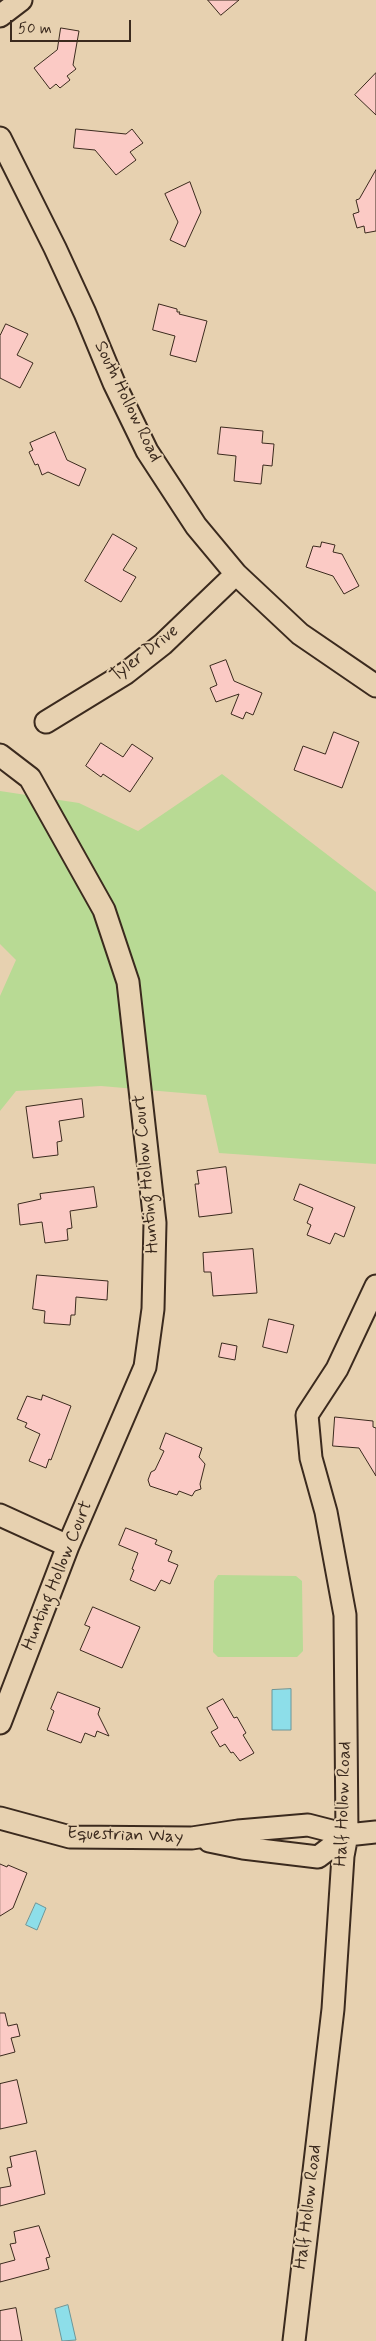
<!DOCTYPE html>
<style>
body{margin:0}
#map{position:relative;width:376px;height:2341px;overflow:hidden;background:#e7d1b0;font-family:Mynerve,sans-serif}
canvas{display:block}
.scale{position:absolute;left:10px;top:20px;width:121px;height:22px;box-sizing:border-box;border:2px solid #3b2a1e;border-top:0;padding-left:6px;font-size:15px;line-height:18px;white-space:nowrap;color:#3b2a1e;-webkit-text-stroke:4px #e7d1b0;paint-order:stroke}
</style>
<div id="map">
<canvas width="376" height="2341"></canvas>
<div class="scale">50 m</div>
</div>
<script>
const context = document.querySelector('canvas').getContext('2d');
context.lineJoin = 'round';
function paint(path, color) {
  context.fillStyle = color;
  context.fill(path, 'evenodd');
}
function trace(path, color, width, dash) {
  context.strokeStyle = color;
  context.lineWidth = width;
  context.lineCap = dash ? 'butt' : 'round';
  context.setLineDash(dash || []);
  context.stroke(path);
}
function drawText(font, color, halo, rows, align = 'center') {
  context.font = font + ' Mynerve,sans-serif';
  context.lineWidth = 4;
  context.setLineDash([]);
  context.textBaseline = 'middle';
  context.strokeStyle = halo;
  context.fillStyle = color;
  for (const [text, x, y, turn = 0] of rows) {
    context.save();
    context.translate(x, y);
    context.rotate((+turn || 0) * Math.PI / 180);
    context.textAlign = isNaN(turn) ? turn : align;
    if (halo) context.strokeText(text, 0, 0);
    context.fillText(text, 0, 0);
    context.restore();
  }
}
const green = new Path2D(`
 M222,774L376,892V1164L219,1153L206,1095L101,1086L16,1091L0,1111V996L16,960L0,944V791L79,803L138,831Z
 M218,1575L296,1576L302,1581L303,1651L297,1657H218L213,1652L214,1581Z`);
const water = new Path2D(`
 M291,1689V1730H272V1690Z
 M36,1903L46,1908L37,1930L26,1925Z
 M68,2305L76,2340L62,2341L55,2309Z`);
const building = new Path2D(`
 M208,0H239L221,15Z
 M61,28L79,31L73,65L76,69L67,76L70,80L60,88L56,84L50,89L34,68L57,50Z
 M376,73V115L355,95Z
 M76,129L126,134L132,129L143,143L130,152L136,160L116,175L95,150L74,148Z
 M376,170V231L365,233L364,226L357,228L353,214L359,212L356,200L359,199Z
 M190,182L201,212L185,247L170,240L178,222L165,194Z
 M159,304L177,309V312H180L179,314L207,321L196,362L170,355L175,336L153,330Z
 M6,324L28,334L17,355L33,363L20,388L0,378V336Z
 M221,427L263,431L262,443L274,444L272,466L263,465L261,484L234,481L236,456L218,454Z
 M55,432L67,460L86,469L79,486L48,472L42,475L38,464L35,465L29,452L33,450L30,443Z
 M113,534L137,548L123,570L136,577L121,602L85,581Z
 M322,542L335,545L333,552L342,554L359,586L344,594L333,576L306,567L313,546L320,547Z
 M226,660L234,681L262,693L253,715L246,712L243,719L231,714L239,694L216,702L210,688L217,685L210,666Z
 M334,732L359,742L342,788L294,770L303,746L325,754Z
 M101,743L123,757L132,744L153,758L130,792L103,774L101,777L86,766Z
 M82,1099L84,1117L59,1121L62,1141L57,1142L58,1155L33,1158L26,1107Z
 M226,1167L232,1213L199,1217L195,1184H199L197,1171Z
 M300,1184L355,1207L344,1237L335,1233L330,1244L307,1235L311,1225L307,1223L313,1208L294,1200Z
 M94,1187L97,1207L70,1211L72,1228L67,1229L68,1240L45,1243L42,1222L20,1225L18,1204L41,1199L40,1194Z
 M253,1249L257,1293L213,1296L211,1272H204L203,1253Z
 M37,1275L108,1281L107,1300L76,1297L75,1315H71L70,1325L44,1323L45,1311L33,1309Z
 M269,1319L294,1325L287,1353L263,1347Z
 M222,1343L237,1346L235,1360L219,1357Z
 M43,1395L71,1406L51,1460L49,1459L46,1468L29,1461L40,1434L25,1427L27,1423L17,1419L27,1396L41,1400Z
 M335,1417L373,1421V1427L376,1428V1476L359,1448L333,1446Z
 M166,1433L202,1448L199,1457L205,1464L200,1484L201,1489L195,1491L192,1496L179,1491L177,1495L150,1486L148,1480L151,1472L155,1470L164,1451L160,1449Z
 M126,1528L157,1540L155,1544L172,1551L168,1561L178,1565L170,1584L161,1580L155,1591L130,1580L134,1570L132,1569L138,1553L119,1545Z
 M93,1607L140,1627L122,1668L80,1650L90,1627L85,1625Z
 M58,1692L100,1708L98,1714L109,1736L97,1731L95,1737L85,1733L81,1743L47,1730L54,1711L51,1709Z
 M223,1699L234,1718L237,1717L246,1733L243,1735L254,1753L240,1761L233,1752L231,1753L225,1744L220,1747L211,1732L218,1728L207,1708Z
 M0,1864L7,1867L8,1865L27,1873L13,1908L0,1916Z
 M0,2013H5L8,2026L17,2024L20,2036L11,2038L15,2052L0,2056Z
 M17,2080L27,2123L0,2129V2084Z
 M36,2151L45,2194L0,2206V2188L11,2186L7,2168L12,2167L10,2157Z
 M39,2226L50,2257L46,2258L49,2269L0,2282V2264L15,2260L10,2244L16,2243L14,2232Z
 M16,2308L22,2341H0V2311Z`);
const minor = new Path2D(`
 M0,16L21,0
 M0,138L55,248L85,313L114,383L147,451L196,526L236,574L300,634L376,686
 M46,722L126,673L163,644L236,574
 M0,755L30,778L104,910L128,982L155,1223L153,1309L145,1367L68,1546L0,1723
 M0,1515L68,1546
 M0,1818L70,1837L192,1838L238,1831L308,1825L347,1835L376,1832
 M209,1841L243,1848L318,1857L347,1835
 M294,2341L333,2009L343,1856L347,1835L345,1615L326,1512L311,1458L307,1415L337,1369L376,1286`);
const streetNames = [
 ["South Hollow Road",127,402,64],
 ["Tyler Drive",145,654,-38],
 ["Hunting Hollow Court",147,1174,-95],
 ["Hunting Hollow Court",58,1576,-68],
 ["Half Hollow Road",344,1804,-88],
 ["Equestrian Way",125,1836,2],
 ["Half Hollow Road",309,2207,-83]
];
paint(green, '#b8da94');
paint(water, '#8ddee9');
trace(water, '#6c9698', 1);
paint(building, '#fbcac5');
trace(building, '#3b2a1e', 1);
trace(minor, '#3b2a1e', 25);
trace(minor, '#e7d1b0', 21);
drawText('18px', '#3b2a1e', '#e7d1b0', streetNames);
</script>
